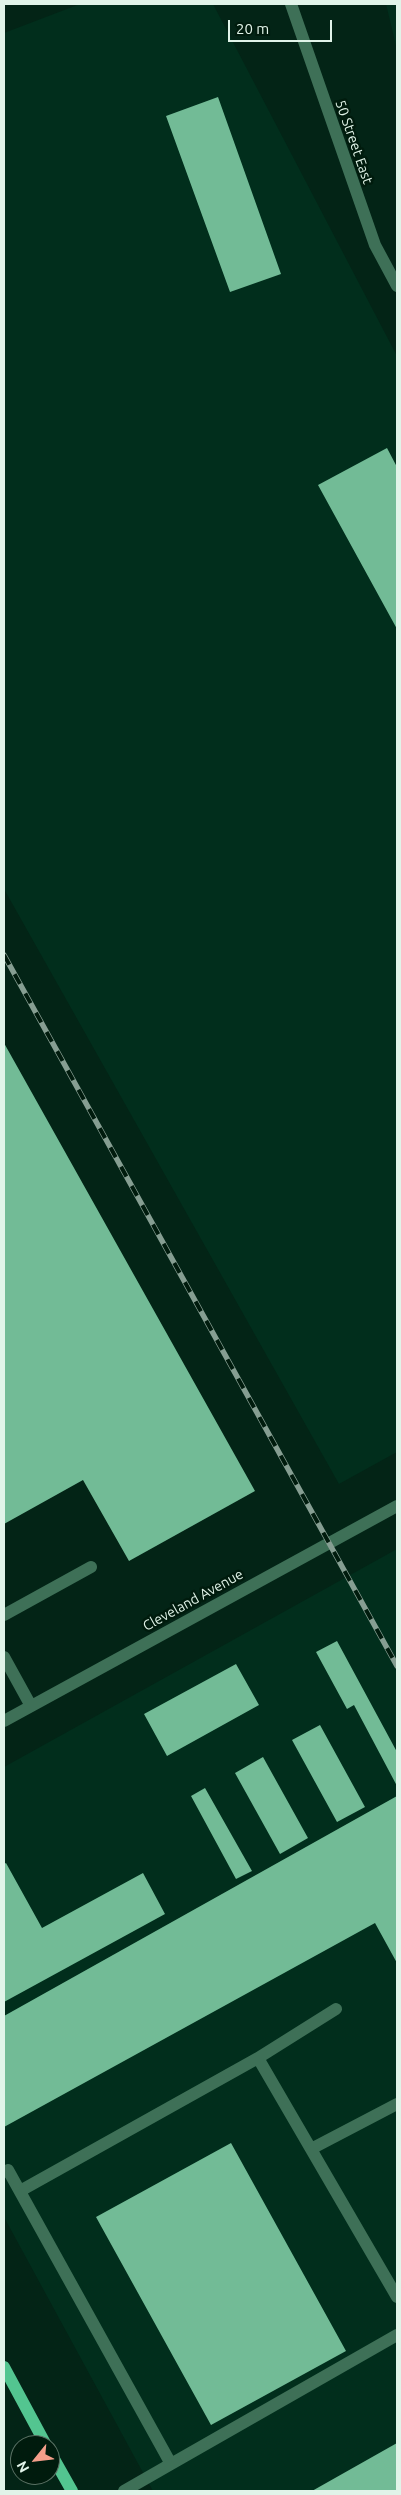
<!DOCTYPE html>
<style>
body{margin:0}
#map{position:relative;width:401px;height:2495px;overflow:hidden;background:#032416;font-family:Ubuntu,sans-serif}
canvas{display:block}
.frame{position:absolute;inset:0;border:5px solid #e1f4e9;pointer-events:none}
.north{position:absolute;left:10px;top:2435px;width:50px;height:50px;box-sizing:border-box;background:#001b0d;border:1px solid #5a7265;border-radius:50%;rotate:241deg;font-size:14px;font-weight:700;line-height:20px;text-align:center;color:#e1f4e9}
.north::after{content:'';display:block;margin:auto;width:18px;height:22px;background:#f49e8a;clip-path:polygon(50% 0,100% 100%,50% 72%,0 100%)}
.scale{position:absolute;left:228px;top:20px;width:104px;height:22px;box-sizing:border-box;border:2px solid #e1f4e9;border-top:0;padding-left:6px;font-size:15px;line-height:18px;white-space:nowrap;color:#e1f4e9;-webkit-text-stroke:4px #001b0d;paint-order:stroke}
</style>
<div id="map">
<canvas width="401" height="2495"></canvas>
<div class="frame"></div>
<div class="north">N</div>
<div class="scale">20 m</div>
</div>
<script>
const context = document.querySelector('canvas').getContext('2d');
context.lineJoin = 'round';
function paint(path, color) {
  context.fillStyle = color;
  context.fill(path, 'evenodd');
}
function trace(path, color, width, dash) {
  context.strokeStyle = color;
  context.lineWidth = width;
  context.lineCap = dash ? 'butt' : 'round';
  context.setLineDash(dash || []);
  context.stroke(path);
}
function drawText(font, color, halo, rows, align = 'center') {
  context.font = font + ' Ubuntu,sans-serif';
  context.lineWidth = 5;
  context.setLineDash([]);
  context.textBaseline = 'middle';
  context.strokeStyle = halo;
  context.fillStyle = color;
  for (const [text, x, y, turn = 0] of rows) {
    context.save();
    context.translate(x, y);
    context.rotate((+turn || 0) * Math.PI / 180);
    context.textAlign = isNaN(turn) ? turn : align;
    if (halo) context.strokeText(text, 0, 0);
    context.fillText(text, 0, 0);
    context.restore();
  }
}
const built = new Path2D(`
 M80,4H213L397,356V1452L339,1484L4,889V33Z
 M386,4H397V50Z
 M397,1549V2491H153L4,2217V1767Z`);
const building = new Path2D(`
 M218,97L281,274L230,292L166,116Z
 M387,448L397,467V629L318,485Z
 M4,1043L255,1491L129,1561L83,1480L4,1524Z
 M337,1641L397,1752V1786L354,1705L347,1709L316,1652Z
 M236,1664L259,1705L167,1756L144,1714Z
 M320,1725L365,1807L337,1822L292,1740Z
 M263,1757L308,1838L280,1854L235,1773Z
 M205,1788L252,1871L236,1879L191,1796Z
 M397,1796V1963L375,1923L4,2127V2016Z
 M6,1863L42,1928L143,1873L165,1914L4,2002V1864Z
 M231,2143L346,2351L211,2425L96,2217Z
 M397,2443V2491H312Z`);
const minor = new Path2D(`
 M291,4L375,245L397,286
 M4,1615L91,1567
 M4,1657L31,1706
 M4,1721L397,1506
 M258,2058L397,2297
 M311,2149L397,2104
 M4,2172L8,2170L171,2464L124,2491
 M20,2191L258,2058L336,2009
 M171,2464L397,2335`);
const major = new Path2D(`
 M4,2367L46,2445
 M50,2452L72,2491`);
const rail = new Path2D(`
 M4,955L397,1666`);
const streetNames = [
 ["50 Street East",354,142,71],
 ["Cleveland Avenue",193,1600,-29]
];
paint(built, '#012e1c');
paint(building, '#72bb96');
trace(minor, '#3e7057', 12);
trace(major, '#53c590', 12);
trace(rail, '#869e92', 5.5);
trace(rail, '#001b0d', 4, [11]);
drawText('14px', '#e1f4e9', '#001b0d', streetNames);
</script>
